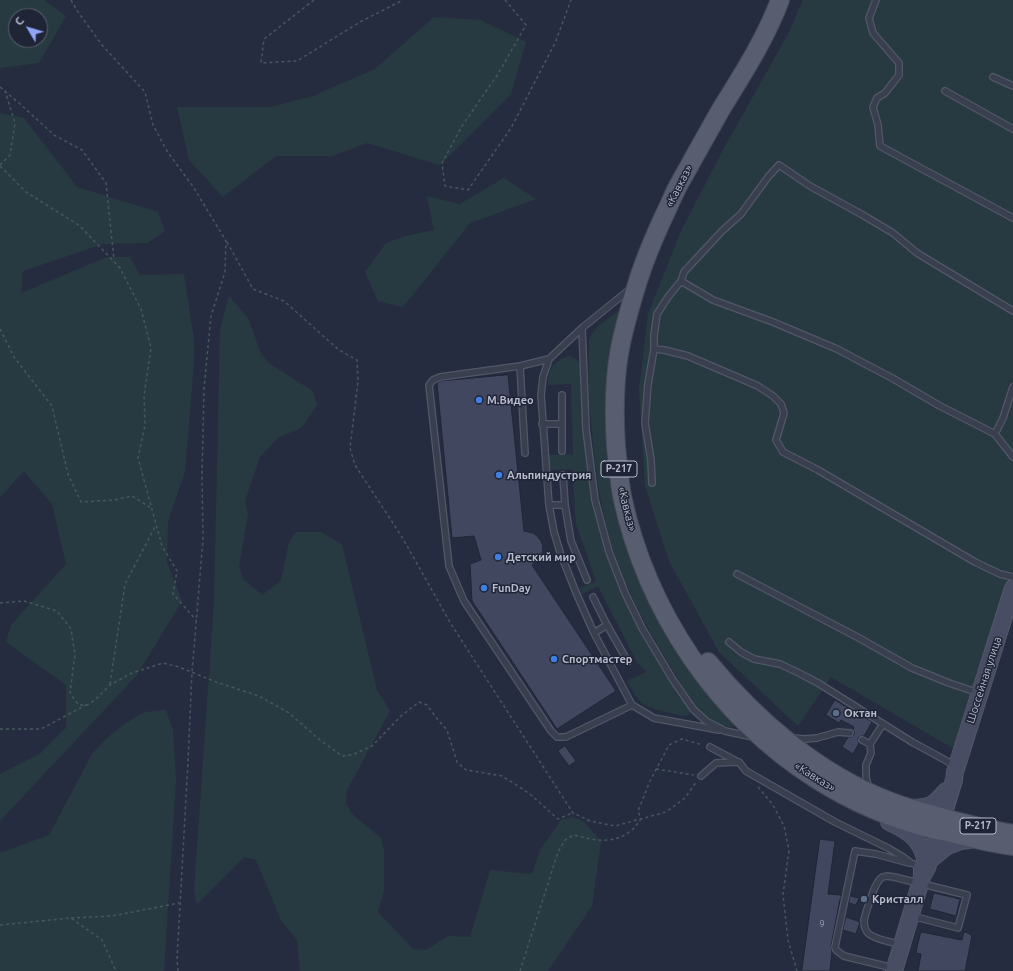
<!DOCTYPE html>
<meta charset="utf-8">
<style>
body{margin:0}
#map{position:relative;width:1013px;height:971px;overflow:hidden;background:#262c40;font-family:Ubuntu,sans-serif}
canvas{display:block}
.north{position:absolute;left:8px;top:8px;width:40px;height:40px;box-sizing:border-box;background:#1f2436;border:1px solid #5c6072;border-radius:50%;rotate:308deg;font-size:11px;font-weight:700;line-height:16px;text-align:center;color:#b7bbcb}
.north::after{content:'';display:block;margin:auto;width:14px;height:18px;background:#8fa4f7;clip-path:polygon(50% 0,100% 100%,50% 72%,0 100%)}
</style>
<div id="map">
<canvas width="1013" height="971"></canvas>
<div class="north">С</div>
</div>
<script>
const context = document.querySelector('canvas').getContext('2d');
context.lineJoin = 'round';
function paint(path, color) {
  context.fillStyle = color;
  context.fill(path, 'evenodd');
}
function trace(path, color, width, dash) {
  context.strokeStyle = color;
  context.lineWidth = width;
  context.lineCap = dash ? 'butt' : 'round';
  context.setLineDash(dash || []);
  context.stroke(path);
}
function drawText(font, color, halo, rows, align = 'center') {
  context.font = font + ' Ubuntu,sans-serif';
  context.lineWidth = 3;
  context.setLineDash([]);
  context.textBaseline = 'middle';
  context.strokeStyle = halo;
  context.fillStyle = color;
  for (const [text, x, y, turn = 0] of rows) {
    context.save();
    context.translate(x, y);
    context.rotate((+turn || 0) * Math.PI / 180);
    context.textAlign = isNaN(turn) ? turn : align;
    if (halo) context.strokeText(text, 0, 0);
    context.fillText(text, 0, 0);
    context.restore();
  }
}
const green = new Path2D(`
 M0,0H44L66,16L39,63L0,68ZM16,16H40V40H16Z
 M803,0H1013V570L956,750L831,677L798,726L719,652L669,561L645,486L639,390L648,314L681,231L724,148L788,34Z
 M434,17L480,20L526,42L511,94L440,165L367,143L333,156H276L223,197L189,160L177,107H270L313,96L375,69Z
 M0,113L24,118L77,187L158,212L165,231L147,243L103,244L23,271L21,293L107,257H130L140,275L184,274L194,340V363L185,472L168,521L167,562L182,601L137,675L0,821V774L41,753L66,728V685L6,642L11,625L66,564L52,504L24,471L0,497Z
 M504,178L536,199L470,223L403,307L378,301L365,272L386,243L406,236L434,230L427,196L460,204Z
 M229,296L248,318L261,354L270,364L313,391L317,405L302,427L278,438L260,457L245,501L248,514L239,566L243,579L262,595L281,581L289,542L296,532H321L342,544L377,690L390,711L347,790L346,804L352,814L381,838L384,851V891L378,912L413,949L426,950L448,936L470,937L490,870L532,874L540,850L561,820L573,817L584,822L601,841L592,906L548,971H300L297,940L281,920L256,860L244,857L197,904L194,891L214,602L220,329Z
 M617,312H619V314L607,387L606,438L608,463L618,509L729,716L735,724L733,727C703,727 687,693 674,672C650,633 627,593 613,550C601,511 595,471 592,431C591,419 589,406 589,394C588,376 589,358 589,340C593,327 607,320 617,312Z
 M568,356C576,357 579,362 581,369L583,427L592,500L605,553L622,595L638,627L663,671L678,695L690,709V713L688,715L683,716C673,713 651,710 643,704C636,698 631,688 626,681L647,672L637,662L598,586L582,594L580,588L596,581L576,524L572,469L551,470L549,455L573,454L571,384L548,385C548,370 553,362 568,356Z
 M166,710L173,730L176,779L164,971H0V853L49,835L92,754L107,738L126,723L145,712Z`);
const building = new Path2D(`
 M508,375L524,531L533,533L537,536L541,541L543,546L542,554L532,565L616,691L557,729L472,601L470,564L481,560L474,536L452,538L437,383L441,381Z
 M835,700L848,708L846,711L859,718L861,715L872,722L864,736H861L858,738V741L859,743L853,754L842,747L848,737H851L854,735V732L853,730L854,727L841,720L839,723L826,715Z
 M565,746L576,761L569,766L558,751Z
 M820,839L835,841L828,894L841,895V900L840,899L831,946L832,952L830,971H802Z
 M934,893L960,899L956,916L930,909Z
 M850,896L859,898L856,905L849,903Z
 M846,917L860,922L856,934L843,930Z
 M921,932L962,940L964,932L968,933L972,936L965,971H918L921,954L916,953Z`);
const path = new Path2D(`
 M71,0L78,12L102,45L145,92L153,125L167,151L194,188L226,241L225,272L211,316L204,388L202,477L203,539L192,672L188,762L177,959L178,971
 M314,0L264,39L261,63L297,61L360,22L403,0
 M505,0L526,25L498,74L462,126L442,163L445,186L468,190L511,128L555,43L571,0
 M0,87L20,104L54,135L82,150L106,183L114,260
 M0,165L10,155L15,123L5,91
 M0,166L26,192L80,226L120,268L141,309L151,348L144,396L145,425L138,458L162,546L177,571L173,594L196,620
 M227,242L253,289L284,301L339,350L357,360L358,381L350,448L355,465L402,537L451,624L573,813L590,821L615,826L666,812L685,798L697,781
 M0,329L14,357L52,406L68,474L81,502L114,500L132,496L151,508
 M0,603L24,601L57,611L71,629L75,655L70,692L74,699L79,705H87L95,700L110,685L132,673L163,663L179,667L216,682L259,696L289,713L320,740L342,756L352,755L372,746L401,716L419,702L427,705L438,720L447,730L457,762L466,770L502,776L515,784L531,795L558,819L572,813
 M110,684L125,584L156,525
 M0,729H41L86,705
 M656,769L694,775
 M758,787L773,805L784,826L789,850L783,895L788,940L797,971
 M71,918L112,916L179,903
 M0,925L71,918L102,940L116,971
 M520,971L558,852L565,840L574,835C595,841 615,845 633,829C636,826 638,823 641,819L638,811L650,781L669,745L682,739L703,745`);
const lane = new Path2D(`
 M876,0L869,18L873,33L899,63V75L885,93L877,98L873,107L878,125L880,146L1013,218
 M993,77L1013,86
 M945,91L1013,129
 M681,281L684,272L697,258L722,231L741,214L768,177L779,165L810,186L861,214L893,233L917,253L1013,311
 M630,289L582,328L586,429L595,500L609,552L625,593L642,628L673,680L693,709L706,721L725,731L753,737
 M582,328L549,359L543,377L541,395L549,505L554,532L560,552L577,595L594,633L632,705L654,718L719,730
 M654,349V336L657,314L668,297L681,281L713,300L773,322L837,349L892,378L940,406L995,434L1013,457
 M520,366L440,377L433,380L429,385L449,566L464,601L551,731L557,737H566L632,705
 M562,395V451
 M542,424H562
 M995,434L1003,418L1013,387
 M525,453L520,366L549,359
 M563,475L565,505L571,541L587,580
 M652,483L651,460L645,423L648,384L654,349L664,350L688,356L758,386L773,396L781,404L784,413L776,440L783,452L818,470L975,562L1000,574L1013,577
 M549,505H565
 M737,574L859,638L912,668L949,683L979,693
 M593,597L607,625L628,662
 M594,633L607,625
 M729,642L741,652L754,659L780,664L799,673L818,683L912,742L956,766
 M794,738L805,739L817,738L838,732L850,733
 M862,740L870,744L871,753L866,765V777L869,789
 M870,744L883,724
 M710,747L738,762
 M701,776L716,763L739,762L746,771L835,822L888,848L903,857L911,863L920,866
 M901,945C893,942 876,940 869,934C865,931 864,925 864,920C866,912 874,885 880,879C883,875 889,876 894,877L967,895L958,928L912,916
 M893,968L844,956L836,950L835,947L855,851L876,854L909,863`);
const secondary = new Path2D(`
 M910,808C931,807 932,807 946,791
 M889,822C907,830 920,838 925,858
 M930,860L947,846L961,841L976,839
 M922,877L927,868L954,780L955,772L1013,588
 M894,971L920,884L922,877V867`);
const primary = new Path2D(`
 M780,0C765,40 742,75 720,111C711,127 702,143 693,159C688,169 682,178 677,188C672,198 668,208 663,218C653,240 644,261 637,284C630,307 623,330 619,354C614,384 614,416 616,447C618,463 619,480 622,496C647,612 717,716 816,779C852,802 892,819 932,829C938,830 943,831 948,832C970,838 991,843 1013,846
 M708,662C756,720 818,774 889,801C912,810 936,816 959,822C977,826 995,831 1013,834`);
const markers = [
 [479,400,4,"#3f7fe0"],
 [499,475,4,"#3f7fe0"],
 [498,557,4,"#3f7fe0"],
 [484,588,4,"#3f7fe0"],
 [554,659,4,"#3f7fe0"],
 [836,713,4,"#5c6f8a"],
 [864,899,4,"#5c6f8a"]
];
const numberNames = [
 ["9",822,924]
];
const shields = [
 [619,469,36],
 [978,826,36]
];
const shieldNames = [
 ["Р-217",619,469],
 ["Р-217",978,826]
];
const streetNames = [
 ["«Кавказ»",679,186,-63],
 ["«Кавказ»",627,509,76],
 ["Шоссейная улица",984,680,-72],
 ["«Кавказ»",815,777,32]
];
const poiNames = [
 ["М.Видео",487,400],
 ["Альпиндустрия",507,475],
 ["Детский мир",506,557],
 ["FunDay",492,588],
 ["Спортмастер",562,659],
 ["Октан",844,713],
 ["Кристалл",872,899]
];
paint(green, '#283a41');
paint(building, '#40475e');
trace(building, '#212637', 1);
trace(lane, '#525768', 8);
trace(secondary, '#525768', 18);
trace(primary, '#444859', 20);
trace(path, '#46575e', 1.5, [3, 3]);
trace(lane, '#3a3f50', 5.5);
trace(secondary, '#484d63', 16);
trace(primary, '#585e70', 18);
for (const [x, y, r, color] of markers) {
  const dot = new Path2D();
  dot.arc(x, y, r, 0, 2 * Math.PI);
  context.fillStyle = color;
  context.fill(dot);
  trace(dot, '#1f2436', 1.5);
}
drawText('9px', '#999eb0', null, numberNames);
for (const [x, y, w] of shields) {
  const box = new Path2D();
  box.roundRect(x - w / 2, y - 8, w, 16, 3);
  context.fillStyle = '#1f2436';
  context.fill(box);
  trace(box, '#b7bbcb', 1);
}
drawText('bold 10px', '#b7bbcb', null, shieldNames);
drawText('11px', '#b7bbcb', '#1f2436', streetNames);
drawText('bold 11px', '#b7bbcb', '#1f2436', poiNames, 'left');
</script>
